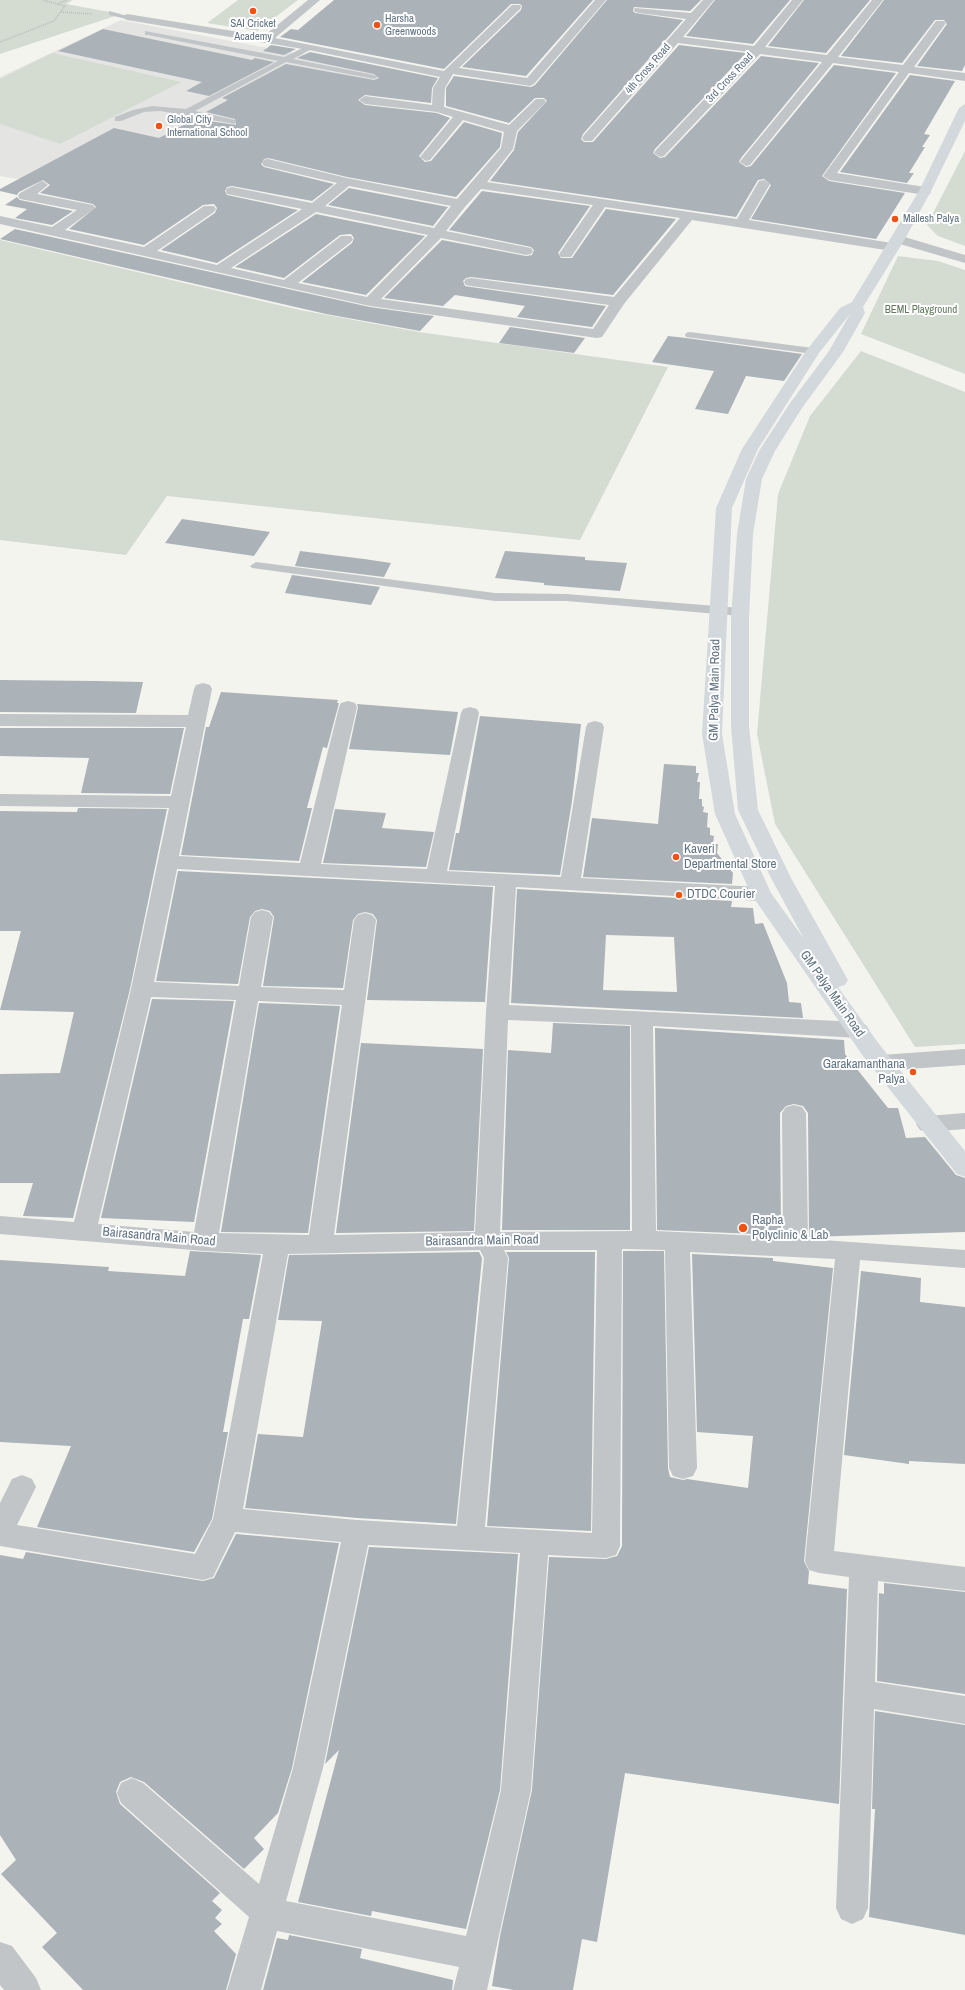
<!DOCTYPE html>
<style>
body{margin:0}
canvas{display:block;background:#f4f4ef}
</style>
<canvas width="965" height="1990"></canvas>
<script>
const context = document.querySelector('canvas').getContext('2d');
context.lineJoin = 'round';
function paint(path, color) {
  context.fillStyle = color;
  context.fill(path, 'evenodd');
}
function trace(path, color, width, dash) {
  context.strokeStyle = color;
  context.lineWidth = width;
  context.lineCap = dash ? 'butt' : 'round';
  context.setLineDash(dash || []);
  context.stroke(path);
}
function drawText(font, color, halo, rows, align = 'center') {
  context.font = font + ' "Archivo Narrow",sans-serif';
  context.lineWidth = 4;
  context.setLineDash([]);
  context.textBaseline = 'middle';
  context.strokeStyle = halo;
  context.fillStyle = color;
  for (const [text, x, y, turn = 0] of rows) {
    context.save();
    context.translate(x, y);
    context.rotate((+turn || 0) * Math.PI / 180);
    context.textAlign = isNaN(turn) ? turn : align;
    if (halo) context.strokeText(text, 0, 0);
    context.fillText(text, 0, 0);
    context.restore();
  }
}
const built = new Path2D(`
 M121,20L252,45L397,72L204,203L85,190L0,176V77Z`);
const green = new Path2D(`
 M0,0H73L66,4L121,14L0,54Z
 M238,0H298L257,31L207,23Z
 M52,53L181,82L60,144L0,124V79Z
 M965,151V246L938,236L927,225Z
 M0,240L300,310L419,332L668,367L580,540L167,496L126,555L0,540Z
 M898,256L938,261L965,270V374L861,334Z
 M861,351L965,392V1044L915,1047L775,824L757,734L778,494L810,416Z`);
const building = new Path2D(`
 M334,0H593L526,76L462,67L521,10L522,6L520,4H511L444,69L280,37L291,29L298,30Z
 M607,0H701L690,11L634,7L633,11L635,13L683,20L583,134L581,139L584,142H593L679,45L746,53L655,149L653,153L660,158L665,157L761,56L819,63L741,158L739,162L746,167L751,166L834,65L896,73L822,176L829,181L905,193L876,239L751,219L771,185L764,179L758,180L736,217L490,181L514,150L518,132L547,101L544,98H535L509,123L446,106V88L454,76L531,87L535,85Z
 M715,0H790L753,44L686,36Z
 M804,0H870L826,53L768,46Z
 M884,0H965V65L962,71L917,66L947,24L944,20H935L902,63L841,56Z
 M103,29L252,60L255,58L274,62L209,96L186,91L202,82L58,51Z
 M271,45L296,49L284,55L263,51Z
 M310,52L438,78L432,88L431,103L365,95L358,100L365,105L437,113L450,118L419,156L425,162L431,161L464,122L502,133L500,147L456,197L347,177L268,158L264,159L261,164L264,167L334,184L312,201L232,186L227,187L225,191L227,195L298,210L217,263L161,250L215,213L217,208L214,204L203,205L144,245L69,229L96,207L93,204L40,193L50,185L43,180L19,192L17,195L0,191V189L114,128L159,138L195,119L236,125L235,119L206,112L228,100L222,98L286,64L374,80L379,78L374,74L297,58Z
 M910,75L955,81L924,134L930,135L922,147H925L909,173H914L907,183L840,172Z
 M349,188L448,207L433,226L328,205Z
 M482,191L590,206L558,253L561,258H572L606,209L676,219L613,295L471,277L466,278L463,281L465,286L471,287L606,306L592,327L517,317L525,306L455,295L443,306L384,298L442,240L526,256L532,255L534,250L531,247L449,230Z
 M17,197L20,200L73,211L52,225L15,218L27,209L5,205Z
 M316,214L425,236L366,295L302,282L352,243L354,238L351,234L340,235L284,278L235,267Z
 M15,229L370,307L434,316L420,331L326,314L0,239Z
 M510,327L585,338L574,353L499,343Z
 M668,336L686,338L802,354L784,381L746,376L728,414L695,409L714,371L652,362Z
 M182,519L270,532L254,556L165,543Z
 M300,551L364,559L391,563L384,577L295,566Z
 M505,551L585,557V560L627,563L620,591L544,585V583L495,578Z
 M292,575L380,587L371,605L285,593Z
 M0,680L96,681L143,682L136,713L0,712Z
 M221,692L338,700L337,703H339L327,748L323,747L307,808H312L299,861L181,855L206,727H209Z
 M357,704L458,712L450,755L349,749L358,707Z
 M480,716L581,724L572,801L560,875L449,870L456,833H459Z
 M0,728H184L170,794L81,793L89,758L0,756Z
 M664,764L696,766V773H699L697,782H700L699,799H702V806L704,807L703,812L708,813L707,827L710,828V835L714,836L713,844H718L717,853L733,873L732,884L583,877L592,818L658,824Z
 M78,808L167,809L130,989L73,1218L23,1216L33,1183H0V1074L60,1073L74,1012L0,1010L21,931H0V811L77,812Z
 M335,809L386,813L382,828L434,832L426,867L323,863Z
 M178,871L493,887L485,1002L367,1000L377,920L373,914L365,912L358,914L353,920L343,988L263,986L274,917L270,911L262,909L255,911L250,917L238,984L156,981Z
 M517,889L732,901L731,907L753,908L755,924L763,923L787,983L789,1002L801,1003L803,1018L511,1003ZM606,935L674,937L677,992L603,990Z
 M152,999L234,1001L194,1222L101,1218Z
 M259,1003L340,1006L308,1233L221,1232Z
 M553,1023L630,1026V1230H502L508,1050L551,1053Z
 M655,1028L844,1040L845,1054L888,1108H898L906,1138L925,1137L956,1175L965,1178V1232L809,1237L808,1113L803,1106L794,1104L786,1106L780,1113L781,1235L657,1230Z
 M361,1043L483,1049L474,1231L336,1233Z
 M190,1251L261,1255L249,1319H243L223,1432H228L212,1519L194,1552L37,1527L71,1446L0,1442V1260L109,1267L108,1271L185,1276Z
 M623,1251H664L668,1468L670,1477L683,1480L687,1479L748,1488L753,1436L697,1432L692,1254L773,1258V1261L833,1268L804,1561L809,1571L808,1584L847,1589L839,1804L625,1773L597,1942L582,1939L573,1990H514L492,1986L500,1936L532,1790L549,1557L606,1559L617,1556L622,1546Z
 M479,1252L482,1258L456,1524L357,1518L245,1508L258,1434L303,1437L322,1321L278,1320L289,1255Z
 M506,1252H595L591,1531L487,1526L509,1258Z
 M861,1271L921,1278L920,1302L965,1307V1464L909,1461V1464L844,1455Z
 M236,1534L339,1543L292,1768L278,1813L254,1838L264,1849L244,1869L144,1782L131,1777L120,1782L116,1792L120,1804L220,1893L212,1901L222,1910L215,1918L222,1924L214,1931L236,1954L226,1990H83L42,1947L57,1933L1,1874L16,1860L0,1835V1555L23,1559L26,1552L203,1581L214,1578Z
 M369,1547L518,1554L500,1790L466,1929L372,1911L371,1916L298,1902L339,1750L325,1764Z
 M884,1583L965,1592V1694L877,1681L879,1593L884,1594Z
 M875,1711L965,1725V1935L869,1917L875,1809H872Z
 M289,1935L362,1949L360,1958L453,1980L452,1990H263L277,1938L288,1940Z`);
const path = new Path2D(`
 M58,4L67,0
 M61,12L92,14
 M0,42L54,21L65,6L42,0`);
const service = new Path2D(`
 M109,11L131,17L127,19L109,15Z
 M145,31L284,57L309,45L313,47L312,49L293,59L374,75L378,77L374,79L286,62L195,111L235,120V124L160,111L144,112L121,121H115V117L133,110L152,106L186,109L278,61L148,35H145Z
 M690,332L813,348L818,351L813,354L686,337L685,335L686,333Z
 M256,562L495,593L566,594L741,608L747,612L741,616L566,601H495L252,568L250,566Z`);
const minor = new Path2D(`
 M308,0H320L275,38L444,71L512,5H520L521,7L520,9L459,68L527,78L595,0H606L534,84L530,86L453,74L445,88L444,107L509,125L536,99H544L546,102L517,131L513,149L487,182L737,219L759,181L764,180L770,184L749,220L892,243L897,244L899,247L897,250L892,251L692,220L624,304L602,337L597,338L370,306L0,224V216L52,227L77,210L20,199L18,196L20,193L42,181L48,185L37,194L88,204L93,205L95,208L65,230L144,247L204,206H214L216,209L214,212L157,251L217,265L302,209L227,194L226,191L227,188L232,187L312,203L337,183L264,166L262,163L264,160L268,159L347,178L457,199L501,148L504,132L463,120L430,160L426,161L420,157L453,117L437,112L365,104L359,100L365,96L432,105L433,88L440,77L309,50L127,20L121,17L127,14L264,36ZM349,186L451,206L434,228L325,206ZM481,189L593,205L559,254L561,257H571L605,207L680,218L614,297L471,278L466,279L464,282L466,285L471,286L609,305L593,329L381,299L441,238L526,255L531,254L533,251L531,248L446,231L465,207ZM316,212L428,235L367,297L298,283L351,242L353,239L351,236H341L284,280L231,268Z
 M703,0H714L683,37L754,46L792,0H803L765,47L827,55L872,0H883L838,57L903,65L936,21H944L946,23L914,67L965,73V81L909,73L837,173L925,187L931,191L930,194L925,195L829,180L823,176L899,72L833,63L750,165L746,166L740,162L742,159L822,62L760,54L664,156L660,157L654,153L656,150L749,52L678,43L592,141H584L582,138L584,135L686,19L639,13L635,12L634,10L635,8L691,13Z
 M898,235L965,255V263L893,242L891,239L893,236Z
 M203,683L210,685L212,689L179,856L300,863L339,707L341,703L348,701L355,703L357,707L321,864L427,869L461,713L463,709L470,707L477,709L479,713L447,871L561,877L586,727L588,723L595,721L602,723L604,727L581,878L761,887L768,889L771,894L768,899L761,901L516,887L509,1005L858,1022L866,1025L869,1030L866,1035L858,1038L653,1026L656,1231L783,1237L782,1113L786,1107L794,1105L802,1107L806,1113L808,1239L965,1250V1268L860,1260L834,1551L965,1567V1591L878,1581L875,1682L965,1696V1724L874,1709L868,1908L863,1919L852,1924L841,1919L836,1908L849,1577L819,1573L809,1570L805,1561L835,1259L690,1252L697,1468L693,1476L683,1479L673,1476L669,1468L665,1250L622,1249L620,1546L616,1555L606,1558L548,1555L531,1790L487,1990H453L459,1967L277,1931L261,1990H227L249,1917L121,1803L117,1793L121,1783L132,1778L143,1783L259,1884L293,1768L341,1542L235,1532L213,1577L203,1580L0,1546V1503L12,1479L22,1475L32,1479L36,1487L17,1525L195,1554L213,1519L263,1254L205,1251L0,1234V1216L74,1222L131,989L169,808L0,806V794L171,796L186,727L0,726V714L188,715L194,689L196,685ZM177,869L495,886L486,1012L475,1232L334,1235L376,920L372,915L365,913L358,915L354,920L344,990L261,987L273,917L269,912L262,910L255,912L251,917L239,986L154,982ZM151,997L236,1000L194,1232L98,1224ZM258,1001L342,1005L309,1235L219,1233ZM508,1020L631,1025L632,1231L500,1232ZM480,1250L484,1258L457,1526L357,1520L243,1509L288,1254ZM504,1250H597L592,1533L485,1527L508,1258ZM368,1545L520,1553L501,1790L466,1936L286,1901L323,1768Z
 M965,1049V1065L881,1071L873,1069L870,1063L873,1057L881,1055Z
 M965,1113V1129L928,1132L920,1130L916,1124L920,1118L928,1116Z
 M0,1942L12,1946L36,1978L41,1990H4L0,1985Z`);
const secondary = new Path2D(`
 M965,104V121L931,191L905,239L863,307L865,313L843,352L802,408L775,451L762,479L753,534L749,619V726L758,810L791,878L848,980L845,985L838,987L879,1044L965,1151V1177L957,1174L863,1056L751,894L715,814L702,734L716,508L742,449L806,351L840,308L852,302L919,191L959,108ZM850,314L829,351L790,403L759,451L746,479L737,534L731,619V726L738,810L771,878L804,939L771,893L735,814L722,734L732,508L758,449L819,353Z`);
const markers = [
 [253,11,4,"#ef5314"],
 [377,25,4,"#ef5314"],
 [159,126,4,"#ef5314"],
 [895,219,4,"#ef5314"],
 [676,857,4,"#ef5314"],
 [679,895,4,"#ef5314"],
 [913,1072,4,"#ef5314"],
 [743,1228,5,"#ef5314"]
];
const farPoinames = [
 ["Harsha",385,19],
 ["Greenwoods",385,32],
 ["SAI Cricket",253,24,"center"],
 ["Academy",253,37,"center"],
 ["Global City",167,120],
 ["International School",167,133],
 ["Mallesh Palya",903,219]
];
const farStreetnames = [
 ["4th Cross Road",648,69,-49],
 ["3rd Cross Road",730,78,-47]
];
const farParknames = [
 ["BEML Playground",921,310]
];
const streetNames = [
 ["GM Palya Main Road",715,690,-89],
 ["GM Palya Main Road",832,994,55],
 ["Bairasandra Main Road",159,1237,5],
 ["Bairasandra Main Road",482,1241,-1]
];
const poiNames = [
 ["Kaveri",684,850],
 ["Departmental Store",684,865],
 ["DTDC Courier",687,895],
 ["Garakamanthana",905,1065,"right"],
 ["Palya",905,1080,"right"],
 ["Rapha",752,1221],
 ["Polyclinic & Lab",752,1236]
];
paint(built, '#e4e5e3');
paint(green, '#d4dbd0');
paint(building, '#abb2b8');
trace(path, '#babdbf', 1.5, [1, 1]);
paint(service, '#c1c5c8');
paint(minor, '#c1c5c8');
paint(secondary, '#d2d8dc');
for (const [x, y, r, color] of markers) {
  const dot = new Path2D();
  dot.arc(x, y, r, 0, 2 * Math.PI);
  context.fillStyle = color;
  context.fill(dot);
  trace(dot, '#fff', 1.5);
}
drawText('11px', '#617283', '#fff', farPoinames, 'left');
drawText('11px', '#617283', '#fff', farStreetnames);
drawText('11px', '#647960', '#fff', farParknames);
drawText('13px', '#617283', '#fff', streetNames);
drawText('13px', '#617283', '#fff', poiNames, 'left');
</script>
